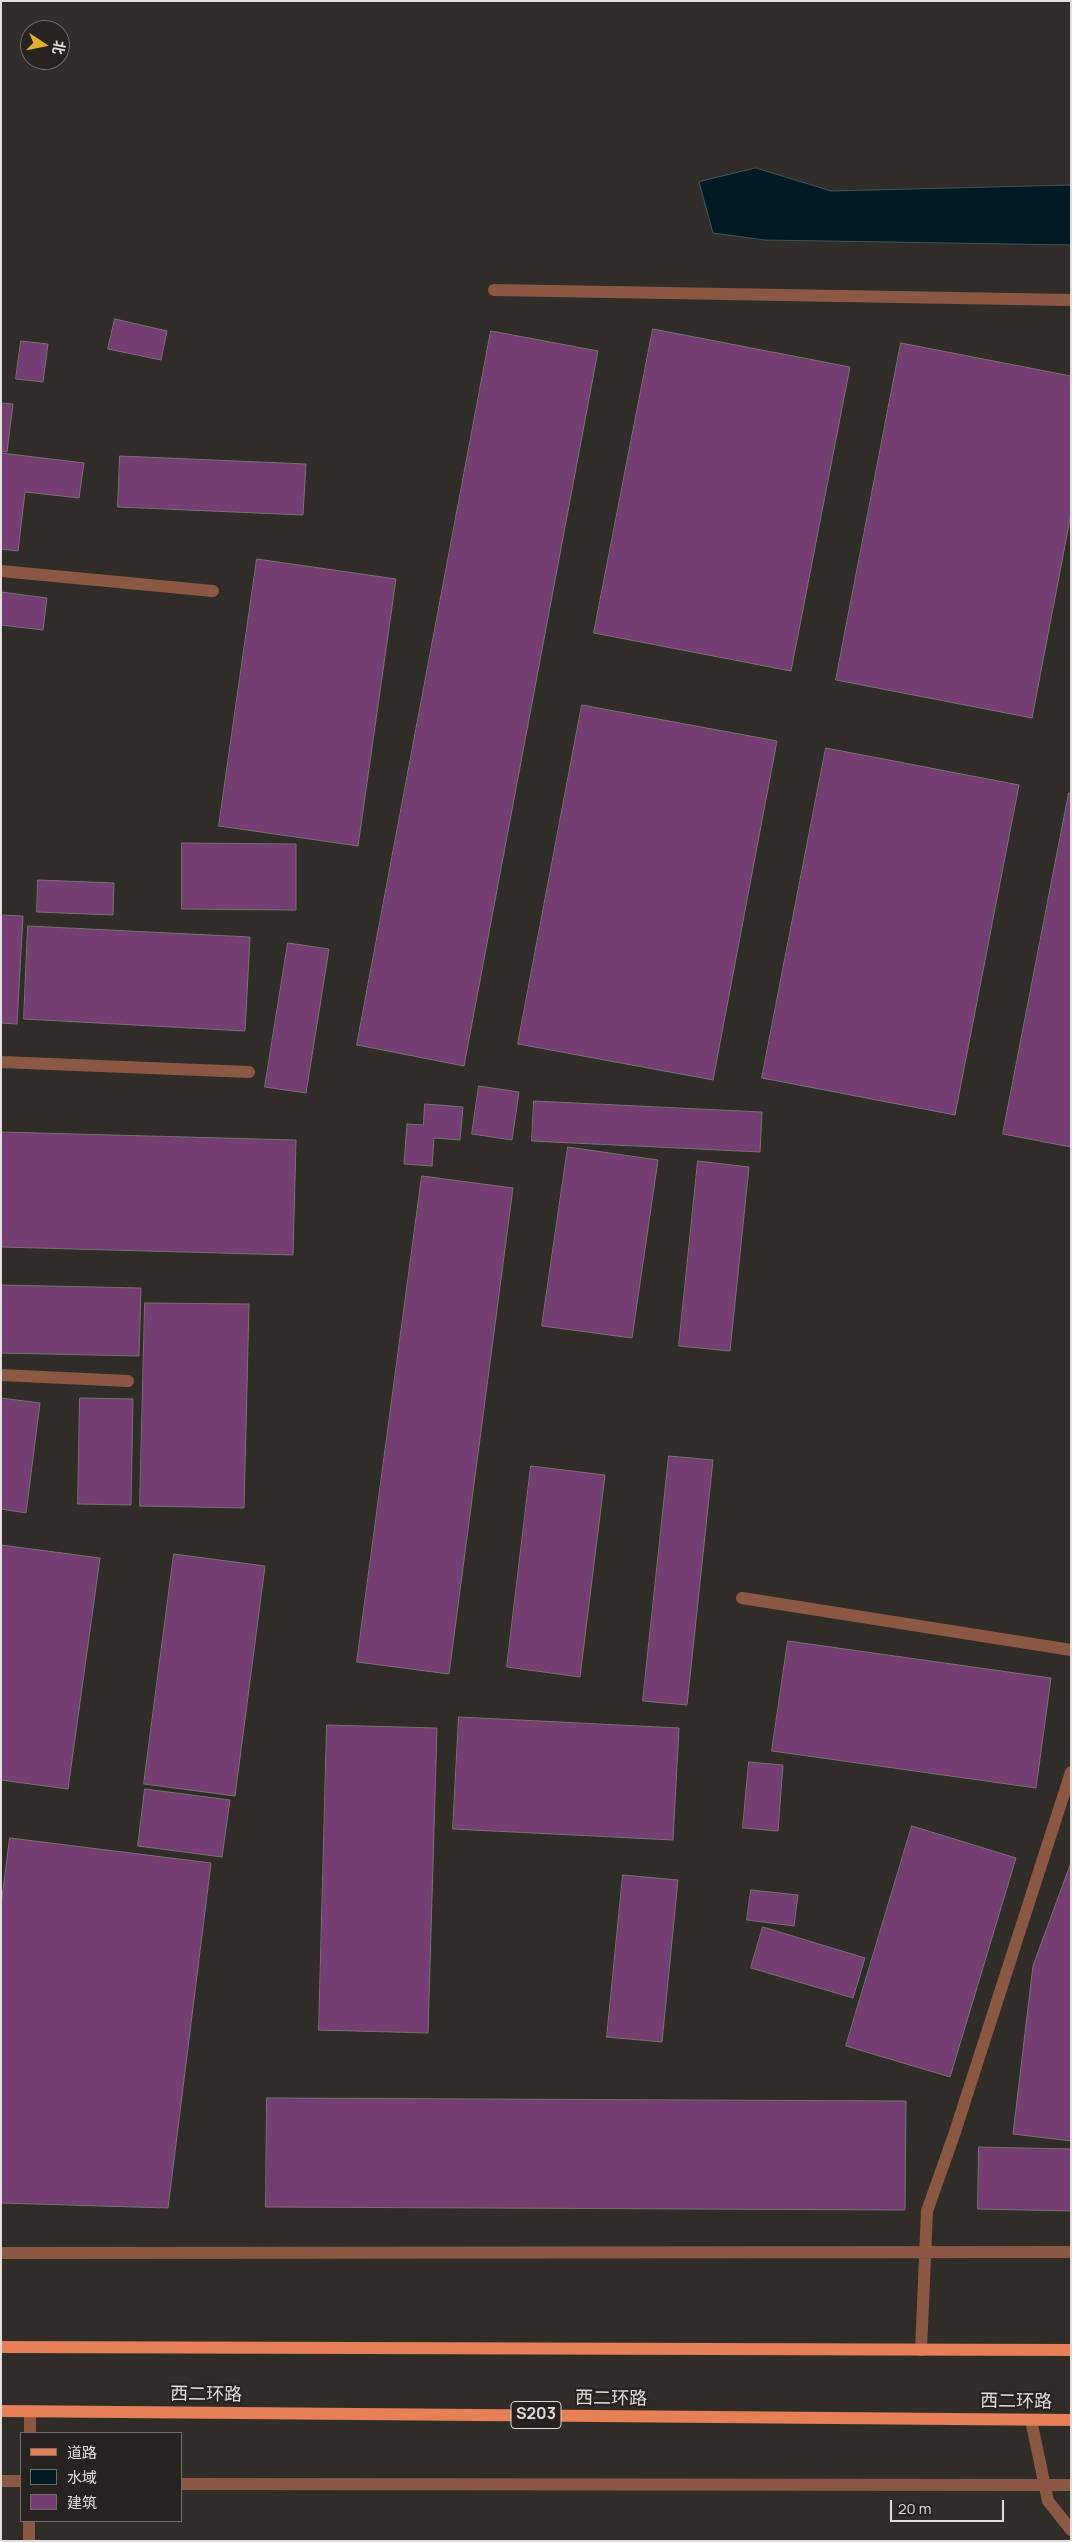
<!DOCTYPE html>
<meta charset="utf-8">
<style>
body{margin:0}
#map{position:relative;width:1072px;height:2542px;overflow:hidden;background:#302c28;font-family:Manrope,"Noto Sans SC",sans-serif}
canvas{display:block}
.frame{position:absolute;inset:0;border:2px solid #e0dddb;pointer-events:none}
.legend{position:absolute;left:20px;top:2432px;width:162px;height:90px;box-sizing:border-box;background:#26221e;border:1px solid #706d6a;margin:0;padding:6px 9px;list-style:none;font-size:15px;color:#e0dddb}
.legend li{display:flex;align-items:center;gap:10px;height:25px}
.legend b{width:25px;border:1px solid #706d6a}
.north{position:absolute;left:20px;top:20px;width:50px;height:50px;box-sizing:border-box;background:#26221e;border:1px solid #706d6a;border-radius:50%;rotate:101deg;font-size:14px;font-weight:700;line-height:20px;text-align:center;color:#e0dddb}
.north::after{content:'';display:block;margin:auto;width:18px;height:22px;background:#e2af34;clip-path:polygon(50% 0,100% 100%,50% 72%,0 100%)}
.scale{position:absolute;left:890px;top:2500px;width:114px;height:22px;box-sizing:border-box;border:2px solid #e0dddb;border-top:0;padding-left:6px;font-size:15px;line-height:18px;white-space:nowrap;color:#e0dddb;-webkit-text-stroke:4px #26221e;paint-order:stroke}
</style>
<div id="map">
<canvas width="1072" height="2542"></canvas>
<div class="frame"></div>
<ul class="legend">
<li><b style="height:6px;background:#e78056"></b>道路</li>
<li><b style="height:14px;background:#001a24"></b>水域</li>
<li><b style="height:14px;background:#753e72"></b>建筑</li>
</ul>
<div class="north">北</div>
<div class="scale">20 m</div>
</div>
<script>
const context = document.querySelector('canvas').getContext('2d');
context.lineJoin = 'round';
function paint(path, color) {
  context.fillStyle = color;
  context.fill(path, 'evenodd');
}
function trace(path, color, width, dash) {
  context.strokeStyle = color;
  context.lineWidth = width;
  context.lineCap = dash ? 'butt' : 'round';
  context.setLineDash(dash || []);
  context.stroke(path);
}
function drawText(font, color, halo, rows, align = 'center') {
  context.font = font + ' Manrope,"Noto Sans SC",sans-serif';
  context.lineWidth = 4.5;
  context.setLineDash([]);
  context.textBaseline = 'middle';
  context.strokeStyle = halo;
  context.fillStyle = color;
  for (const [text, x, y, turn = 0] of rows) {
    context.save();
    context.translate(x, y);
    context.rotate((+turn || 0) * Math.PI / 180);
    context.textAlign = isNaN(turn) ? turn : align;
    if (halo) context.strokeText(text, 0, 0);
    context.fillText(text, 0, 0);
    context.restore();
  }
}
const water = new Path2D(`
 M756,168L831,191L1071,185V245L765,240L713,233L699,182Z`);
const building = new Path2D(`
 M115,319L167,331L161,360L108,349Z
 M653,329L850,367L791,671L594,633Z
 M491,331L598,351L464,1066L357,1045Z
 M21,341L48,344L43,382L16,379Z
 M901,343L1071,376V514L1032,718L836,680Z
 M1,403L13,404L7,452L1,451Z
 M1,453L84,463L79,498L25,492L18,551L1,549Z
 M120,456L306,464L303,515L118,507Z
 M257,559L396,579L358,846L219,826Z
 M1,592L47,598L43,630L1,625Z
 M582,705L777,741L713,1080L518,1044Z
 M826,748L1019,785L955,1115L762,1078Z
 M1069,793H1071V1147L1003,1134Z
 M182,843L296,844V910L182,909Z
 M38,880L114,883L113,915L37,912Z
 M1,915L23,916L17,1024L1,1023Z
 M28,926L250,937L245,1031L24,1019Z
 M288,943L329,949L306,1093L265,1087Z
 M479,1086L519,1092L512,1140L472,1134Z
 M534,1101L762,1112L760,1152L532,1141Z
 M425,1104L463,1107L460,1140L434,1138L432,1166L404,1164L407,1124L423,1125Z
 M1,1132L296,1140L293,1255L1,1247Z
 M568,1147L658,1160L632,1338L542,1326Z
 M698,1161L749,1167L730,1351L679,1346Z
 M422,1176L513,1188L449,1674L357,1662Z
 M1,1285L141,1288L139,1356L1,1353Z
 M145,1303L249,1304L244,1508L140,1506Z
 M1,1398L40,1403L26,1513L1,1509Z
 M80,1398L133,1399L131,1505L78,1504Z
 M669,1456L713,1460L687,1705L643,1701Z
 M531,1466L605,1475L580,1677L507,1667Z
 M1,1545L100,1558L68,1789L1,1780Z
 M174,1554L265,1566L235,1796L144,1784Z
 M788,1641L1051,1678L1036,1788L772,1751Z
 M459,1717L679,1728L673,1840L453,1829Z
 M327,1725L437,1728L428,2033L319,2030Z
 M749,1762L783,1765L778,1831L743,1828Z
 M145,1789L230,1800L222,1857L138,1846Z
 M912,1826L1016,1858L950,2077L846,2046Z
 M10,1838L211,1863L168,2208L1,2203V1905Z
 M1071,1863V2141L1013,2134L1033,1966Z
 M623,1875L678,1880L662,2042L607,2037Z
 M751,1890L798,1895L794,1926L747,1920Z
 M763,1927L865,1958L853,1998L751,1968Z
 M267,2098L906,2101L905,2210L266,2207Z
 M979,2147L1071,2149V2211L978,2209Z`);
const minor = new Path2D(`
 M494,290L1071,300
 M1,571L213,591
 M1,1062L249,1072
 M1,1375L128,1381
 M742,1598L1071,1650
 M1,2253L1071,2252
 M921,2350L927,2211L954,2135L1071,1772
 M1031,2420L1048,2501L1071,2530
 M30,2433V2411
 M1,2481H21
 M181,2484L1071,2485
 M29,2541V2521`);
const major = new Path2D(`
 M1,2347L1071,2350
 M1,2411L1071,2420`);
const shields = [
 [536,2415,50]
];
const shieldNames = [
 ["S203",536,2415]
];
const streetNames = [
 ["西二环路",206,2395,1],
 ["西二环路",611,2399,1],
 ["西二环路",1016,2402,1]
];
paint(water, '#001a24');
trace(water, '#43545b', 1);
paint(building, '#753e72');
trace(building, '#787277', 1);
trace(minor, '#8b5844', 12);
trace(major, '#e78056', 12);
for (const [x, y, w] of shields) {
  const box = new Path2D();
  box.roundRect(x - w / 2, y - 13.5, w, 27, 4);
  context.fillStyle = '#26221e';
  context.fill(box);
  trace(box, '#e0dddb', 1);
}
drawText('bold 16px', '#e0dddb', null, shieldNames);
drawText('18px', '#e0dddb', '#26221e', streetNames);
</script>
